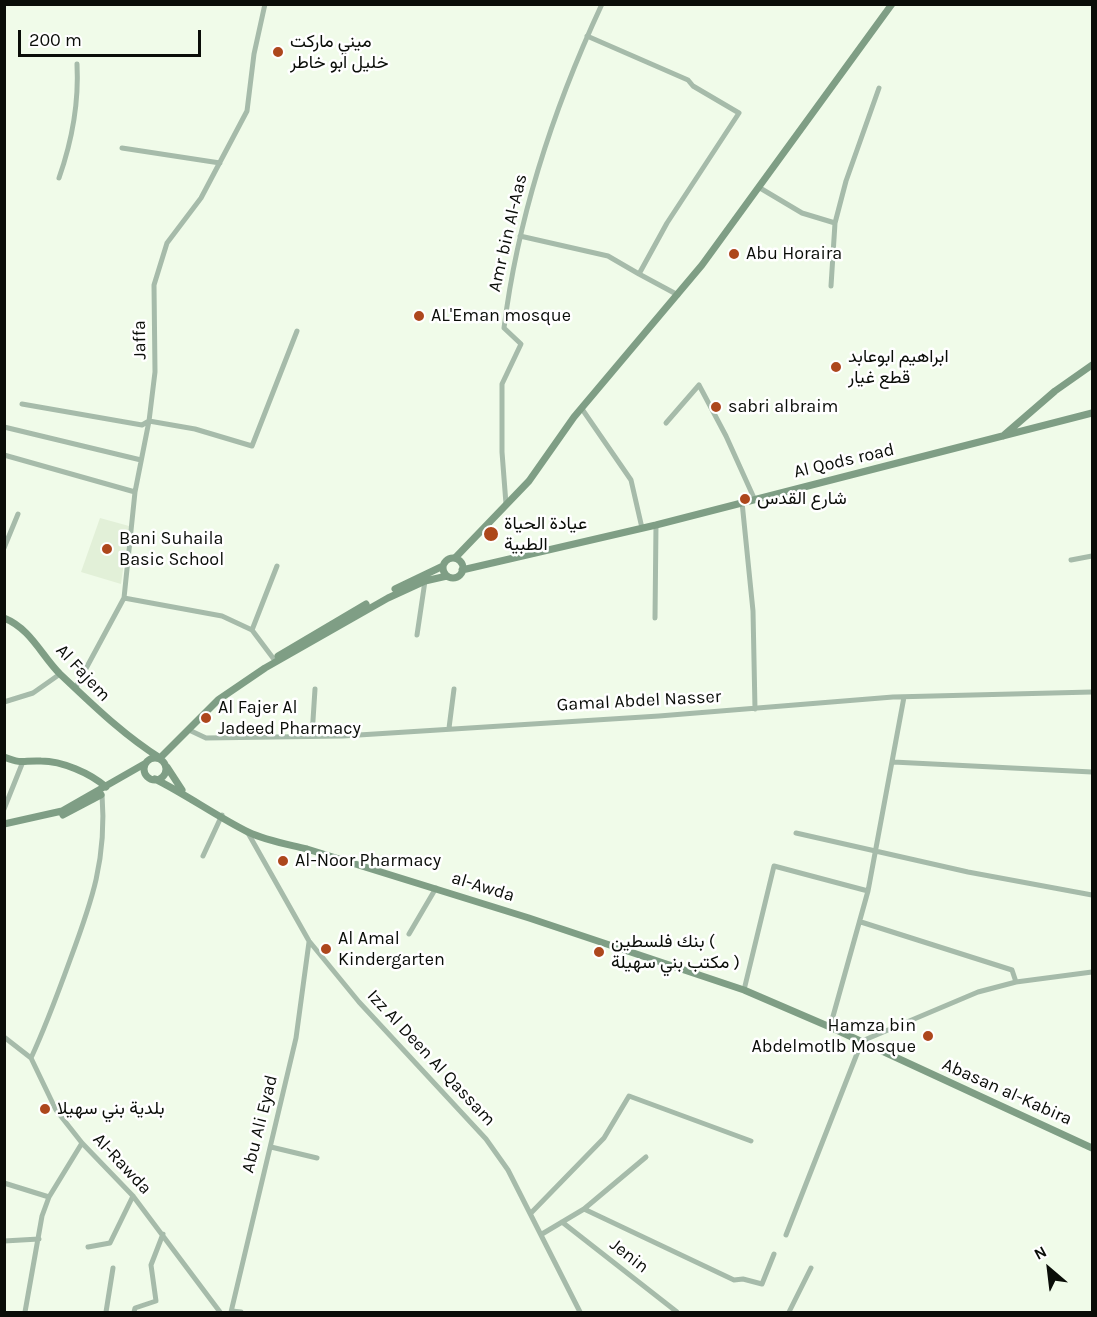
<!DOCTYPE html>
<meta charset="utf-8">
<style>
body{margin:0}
#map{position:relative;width:1097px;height:1317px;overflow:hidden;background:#f0fbe9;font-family:Karla,sans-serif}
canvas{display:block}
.frame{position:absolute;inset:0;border:6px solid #0a0d08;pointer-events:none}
.north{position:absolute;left:1019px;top:1239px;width:60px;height:60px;-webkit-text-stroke:4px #fff;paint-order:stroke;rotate:332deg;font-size:16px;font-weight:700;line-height:24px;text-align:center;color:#0a0d08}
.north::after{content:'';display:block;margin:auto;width:21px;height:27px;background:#0a0d08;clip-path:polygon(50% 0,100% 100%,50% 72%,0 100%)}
.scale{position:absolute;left:18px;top:30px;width:183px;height:27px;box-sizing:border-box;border:3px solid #0a0d08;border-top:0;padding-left:8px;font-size:18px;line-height:21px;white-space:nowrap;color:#0a0d08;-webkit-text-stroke:4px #fff;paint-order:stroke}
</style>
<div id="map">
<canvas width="1097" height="1317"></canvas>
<div class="frame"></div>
<div class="north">N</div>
<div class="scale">200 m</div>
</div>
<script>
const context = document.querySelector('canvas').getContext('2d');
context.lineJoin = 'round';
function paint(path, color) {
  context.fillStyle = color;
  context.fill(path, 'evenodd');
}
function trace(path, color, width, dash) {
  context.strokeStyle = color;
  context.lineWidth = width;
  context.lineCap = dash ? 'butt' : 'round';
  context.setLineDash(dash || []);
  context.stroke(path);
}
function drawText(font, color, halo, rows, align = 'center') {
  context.font = font + ' Karla,Vazirmatn,sans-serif';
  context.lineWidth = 5;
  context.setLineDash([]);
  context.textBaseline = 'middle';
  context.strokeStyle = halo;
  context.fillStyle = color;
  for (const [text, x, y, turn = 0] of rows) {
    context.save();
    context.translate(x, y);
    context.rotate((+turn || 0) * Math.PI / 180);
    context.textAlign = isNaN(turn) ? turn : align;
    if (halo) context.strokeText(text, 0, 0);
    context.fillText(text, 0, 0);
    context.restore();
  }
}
const built = new Path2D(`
 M100,518L129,526L121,584L81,572Z`);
const street = new Path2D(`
 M587,36L688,80L693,86L739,113L667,223L639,274L678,295
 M122,148L220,163
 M59,178C72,141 79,103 77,64
 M760,188L802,213L835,223
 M520,236L608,256L639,274
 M831,286L835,223L846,181L879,88
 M22,404L142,425L149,421L195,429L252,446L297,331
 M582,409L631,480L642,528
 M666,423L699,385L726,436L754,498
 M4,427L141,460
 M4,455L135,492
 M742,502L753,611L755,709
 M506,504L502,452V384L521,344L504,328C518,216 554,107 602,4
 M4,548L18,514
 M1071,560L1092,556
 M124,598L222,616L252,630L276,662
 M655,618L656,525
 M252,630L277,566
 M417,635L425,581
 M76,687L124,598L135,492L149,421L155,372L154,285L167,243L201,198L247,111L254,54L265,4
 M4,702L33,693L60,674
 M449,728L454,689
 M189,730L206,738L343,736L659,716L893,697L1092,692
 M312,736L315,689
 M893,762L1092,772
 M4,809L22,764
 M248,833L309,941L359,1002L486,1139L508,1170L580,1312
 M796,833L968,872L1092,895
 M203,856L222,815
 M861,922L1012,970L1016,982
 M409,934L436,888
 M744,990L774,866L868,891
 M830,1027L868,891L904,697
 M4,1037L31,1058L56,1110L82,1143L133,1196L220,1312
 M31,1058C46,1026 58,993 70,960C92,901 107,859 102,794
 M271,1147L317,1158
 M4,1183L49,1197
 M584,1209L734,1280L743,1279L762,1284L774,1254
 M531,1213L604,1138L629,1096L751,1141
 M562,1222L677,1312
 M542,1234L584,1209L646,1157
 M786,1235L862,1041L978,992L1016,982L1092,972
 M4,1241L39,1239
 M88,1247L110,1243L133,1196
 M232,1311L241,1312
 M25,1312L42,1216L49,1197L82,1143
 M106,1312L113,1268
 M134,1312L135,1308L156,1301L151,1265L163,1234
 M231,1312L296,1038L309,942
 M789,1312L811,1268`);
const secondary = new Path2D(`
 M1003,436L1055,391L1092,365
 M455,558L529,481L574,417L702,265L892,4
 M443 568a10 10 0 1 1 20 0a10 10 0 1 1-20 0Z
 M462,570L656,525L1092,413
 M395,589L443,566
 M4,618C31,629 41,655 60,674C92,704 122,734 160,758L218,700L265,668L388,598L425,581L447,576
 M278,656L366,604
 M4,757C25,765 22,760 41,761C62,761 90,773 106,787
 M144 769a11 11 0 1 1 22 0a11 11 0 1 1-22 0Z
 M167,767L182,790
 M155,779C187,795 216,816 248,832C267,841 287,844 307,849L529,918L744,990L830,1027L1092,1148
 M63,815L101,795
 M4,824L62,811L146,763`);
const markers = [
 [278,52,6,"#ad471c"],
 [734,254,6,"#ad471c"],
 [419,316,6,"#ad471c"],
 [836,367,6,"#ad471c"],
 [716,407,6,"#ad471c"],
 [745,499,6,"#ad471c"],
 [491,534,8,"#ad471c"],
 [107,549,6,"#ad471c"],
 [206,718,6,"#ad471c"],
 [283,861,6,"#ad471c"],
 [326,949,6,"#ad471c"],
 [599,952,6,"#ad471c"],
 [928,1036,6,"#ad471c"],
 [45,1109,6,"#ad471c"]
];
const poiNames = [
 ["ميني ماركت",290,42],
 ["خليل ابو خاطر",290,63],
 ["Abu Horaira",746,254],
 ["AL'Eman mosque",431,316],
 ["ابراهيم ابوعابد",848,357],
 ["قطع غيار",848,378],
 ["sabri albraim",728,407],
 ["شارع القدس",757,499],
 ["عيادة الحياة",504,524],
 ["الطبية",504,545],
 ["Bani Suhaila",119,539],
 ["Basic School",119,560],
 ["Al Fajer Al",218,708],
 ["Jadeed Pharmacy",218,729],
 ["Al-Noor Pharmacy",295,861],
 ["Al Amal",338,939],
 ["Kindergarten",338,960],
 ["بنك فلسطين (",611,942],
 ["مكتب بني سهيلة )",611,963],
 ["Hamza bin",916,1026,"right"],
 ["Abdelmotlb Mosque",916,1047,"right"],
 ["بلدية بني سهيلا",57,1109]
];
const streetNames = [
 ["Amr bin Al-Aas",508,233,-77],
 ["Jaffa",140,340,-91],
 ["Al Qods road",844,461,-13],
 ["Al Fajem",83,673,47],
 ["Gamal Abdel Nasser",639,701,-3],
 ["al-Awda",483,887,17],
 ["Izz Al Deen Al Qassam",431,1058,47],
 ["Abasan al-Kabira",1007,1092,24],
 ["Abu Ali Eyad",260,1124,-76],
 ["Al-Rawda",122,1164,47],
 ["Jenin",629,1256,38]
];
paint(built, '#e2f0d8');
trace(street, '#a6bbaa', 5);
trace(secondary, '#7f9e85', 7);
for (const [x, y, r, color] of markers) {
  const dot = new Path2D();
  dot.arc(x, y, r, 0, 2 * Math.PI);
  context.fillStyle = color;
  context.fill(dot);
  trace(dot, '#fff', 2);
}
drawText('18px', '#0a0d08', '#fff', poiNames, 'left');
drawText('18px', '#0a0d08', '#fff', streetNames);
</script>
